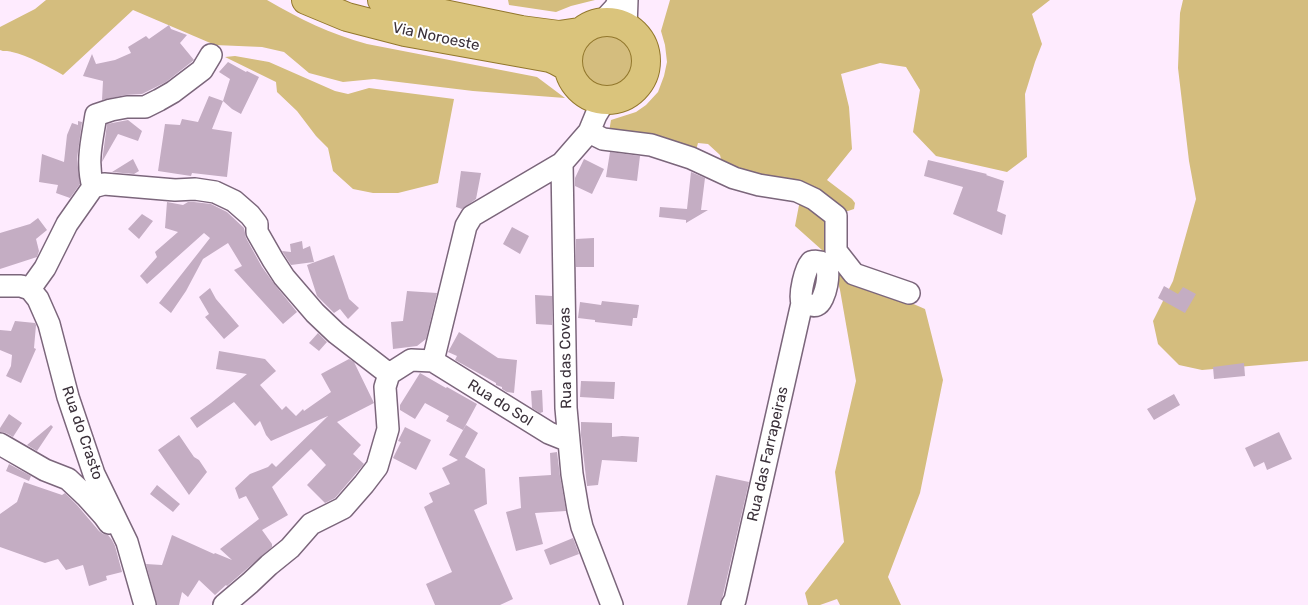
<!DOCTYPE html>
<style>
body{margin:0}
canvas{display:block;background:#feebfe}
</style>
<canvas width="1308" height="605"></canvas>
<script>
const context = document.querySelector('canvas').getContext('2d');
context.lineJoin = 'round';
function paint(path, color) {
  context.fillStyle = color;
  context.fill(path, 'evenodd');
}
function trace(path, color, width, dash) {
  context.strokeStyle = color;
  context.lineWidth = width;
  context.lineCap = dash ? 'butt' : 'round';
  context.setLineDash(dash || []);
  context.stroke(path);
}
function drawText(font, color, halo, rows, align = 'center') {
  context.font = font + ' Rubik,sans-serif';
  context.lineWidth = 4;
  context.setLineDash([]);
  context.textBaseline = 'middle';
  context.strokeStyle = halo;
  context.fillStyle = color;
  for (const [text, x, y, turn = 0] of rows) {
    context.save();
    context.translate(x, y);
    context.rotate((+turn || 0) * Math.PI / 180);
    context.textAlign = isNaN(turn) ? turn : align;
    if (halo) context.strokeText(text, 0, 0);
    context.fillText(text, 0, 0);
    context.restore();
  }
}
const green = new Path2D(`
 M46,0H267C300,19 330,34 367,44L537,77L565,98L473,91L374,79L343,82L309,73L284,52L262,47L215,45L133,10L63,75C49,67 27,55 12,52C7,50 4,52 0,50V27L35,9Z
 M508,0H595L571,6L556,12L509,5Z
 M670,0H1050L1032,14L1042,44L1035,62L1025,94L1027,157L1007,172L936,156L913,132L920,90L906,67L880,63L841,74L849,107L852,149L827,180L852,199L855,203L854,209L848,211H842L723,167L720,155L708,144L698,143L696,150L609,132L611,120L636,112L646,105L658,92L664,76L667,62L665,45L661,31Z
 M1183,0H1308V361L1202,370L1179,365L1158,344L1153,321L1173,281L1196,199L1189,161L1178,68L1180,13Z
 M577 61a30 30 0 1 1 60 0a30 30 0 1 1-60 0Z
 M235,56L269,62L335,91L348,94L369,88L454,99L438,183L398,193H373L353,189L333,171L328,148L316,136L297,111L277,92L276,82L225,57Z
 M800,200L826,215L849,276L925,309L943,380L920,493L888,577L901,605H840L837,599L820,605H808L805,593L844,542L835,472L856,381L840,290L832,259L795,226Z`);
const building = new Path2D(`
 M169,25L171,29L187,35L180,43L194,60L166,82L142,94L125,95L102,100L103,81L83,76L92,54L96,64L115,60L131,53L128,47L146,36L149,39Z
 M228,62L246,72L247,71L259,77L241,114L232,109L223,101L230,79L219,72Z
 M209,96L223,101L212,129L232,132L227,177L192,173L191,176L158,171L165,124L180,125L182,119L198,122Z
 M128,120L142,131L138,141L118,134L102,162L107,124Z
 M78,121L82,122L77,159L80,184L70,198L56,193L58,185L39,182L42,154L64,162L67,135L72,123L78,125Z
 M610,152L640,156L637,181L606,177Z
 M133,159L139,171L134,174L112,172Z
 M584,159L604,169L592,194L575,186V178Z
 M928,160L987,174L986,175L1004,181L997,211L1006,215L1002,235L953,214L963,187L924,176Z
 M461,171L481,173L476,199L462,209L456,207Z
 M691,172L705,178L701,210H708L686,223V220L659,217L660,207L687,209Z
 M167,202L183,205L188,202H194L211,204L227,212L244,228L246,238L262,267L275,285L297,312L283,324L234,270L242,266L228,243L203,259L186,291L171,313L159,303L210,238L204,233L147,284L140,276L157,257L155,252L178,232L165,228Z
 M142,214L153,221L139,239L128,229Z
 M38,218L47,230L36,239L39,251L37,257L0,269V233L30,224Z
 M512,227L529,236L520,254L503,244Z
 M594,238V267H576V239Z
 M302,241L303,249L310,246L314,262L291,265L282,251L291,252L290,244Z
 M334,255L349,299L359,308L348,319L340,309L334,313L317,296L307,265Z
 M1164,286L1178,294L1183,287L1196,294L1185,313L1158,298Z
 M210,288L216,299L239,326L224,339L205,317L209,314L199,297Z
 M407,291L437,293L426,339L417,346L393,349L391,322L403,321Z
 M535,295L552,296V325L536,324Z
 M602,301L639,305L637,318H633L632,326L595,322V320L578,318L580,302L601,305Z
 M15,321L35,323L36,325L34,348L36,349L21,383L6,376L11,366L12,355L0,350V330L11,331Z
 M459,332L498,358L517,360L514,393L507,392L502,389V387L496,385V383L455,360L457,356L448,352Z
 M318,333L327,342L319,351L309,343Z
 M219,351L265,359L276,371L260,385L282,410L286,406L296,416L303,409L304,411L331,392L321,374L349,359L354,362L374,403L337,422L361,445L353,454L364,464L335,498L325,503L307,485L326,465L311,449L272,487L288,515L262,530L272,544V547L227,586L226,585L215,595L199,580L188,597L182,592L179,605H157L146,564L162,565L172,535L214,554L215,553L232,560L220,549L259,519L246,496L239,499L235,488L250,474L268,467L272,463L276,467L328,416L271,441L266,435L260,421L255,426L234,402L197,428L190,418L211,403L247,374L216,369Z
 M1244,363L1245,376L1214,379L1213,367Z
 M420,373L446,388L447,387L477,404L463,430L446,421L449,416L425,403L415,419L400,410V405Z
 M581,381L615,382L614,399L580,397Z
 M542,390L543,412L540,413L532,408L531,391Z
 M1174,394L1180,405L1154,420L1147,409Z
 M9,414L22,423L13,437L6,433L0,432V428Z
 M581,422L612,423V437L622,436L639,437L637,462L602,460L598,485L587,486L581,435Z
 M51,425L53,427L37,451L27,445Z
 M466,425L478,433L465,457L485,469L487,504L474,510L513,599L500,605H435L426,584L452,572L424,507L433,502L429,493L450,484L442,468L458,460L449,455Z
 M405,427L431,440L416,470L393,458L401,442L398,441Z
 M1279,432L1292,459L1267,470L1264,462L1254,467L1245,448Z
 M179,435L194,457L199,460L207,472L189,495L158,450Z
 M557,452L560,476L566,511L535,513L543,544L516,551L506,512L521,508L519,477L551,475L550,453Z
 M9,464L31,476L29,481L6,471Z
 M716,475L749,482L723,595L720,605H687Z
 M24,482L62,495L65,493L77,505L99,531L103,534L108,535L112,540L115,546L122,572L106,576L107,580L89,586L83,565L66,570L58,559L45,563L0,547V514L17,502Z
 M157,485L180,504L173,512L150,494Z
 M573,538L579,554L550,565L544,550Z`);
const minor = new Path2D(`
 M602,22L615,8L619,0
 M626,27L627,0
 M605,100L596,115L589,132L562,163L566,408L572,474L578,510L582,527L612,605
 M589,132L603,139L651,145L691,158L734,178L759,185L797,191L814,199L836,216V251L854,274L909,293
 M93,187L104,184L175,190L195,189L215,192L234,201L250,215L257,224V232L273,260L284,277L315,313L336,333L389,374
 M93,187C86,162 92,140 96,115L111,110L127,107H145L159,100L173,92L202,70L211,55
 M0,286H21L30,289L38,299L49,324L68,397L94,474L127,542L145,605
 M30,289L45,268L67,224L93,187
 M433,361L549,433L569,441
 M0,444L45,470L68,479L86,496L104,516L109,523
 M224,605L250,583L269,565L290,548L311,524L343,508L364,484L377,467L388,429L385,387L389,374L411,360L433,361L466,226L472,216L562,163
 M732,605L735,600L802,303C799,294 805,269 811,262C814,261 820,261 823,263C833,268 825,302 817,305C813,307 806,304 802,303`);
const major = new Path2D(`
 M306,0L347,17L405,32L550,58L557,61L568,67
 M382,0L410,7L521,30L559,35L579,32
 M568 61a39 39 0 1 1 78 0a39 39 0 1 1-78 0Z`);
const streetNames = [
 ["Via Noroeste",436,37,12],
 ["Rua das Covas",566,358,-91],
 ["Rua do Sol",500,403,32],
 ["Rua do Crasto",82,433,71],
 ["Rua das Farrapeiras",768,454,-77]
];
paint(green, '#d4bd7e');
paint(building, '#c4adc3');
trace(minor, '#7b667b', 24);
trace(major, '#92772c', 30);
trace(minor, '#fff', 21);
trace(major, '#dac47c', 28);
drawText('15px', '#3b313a', '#fff', streetNames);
</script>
